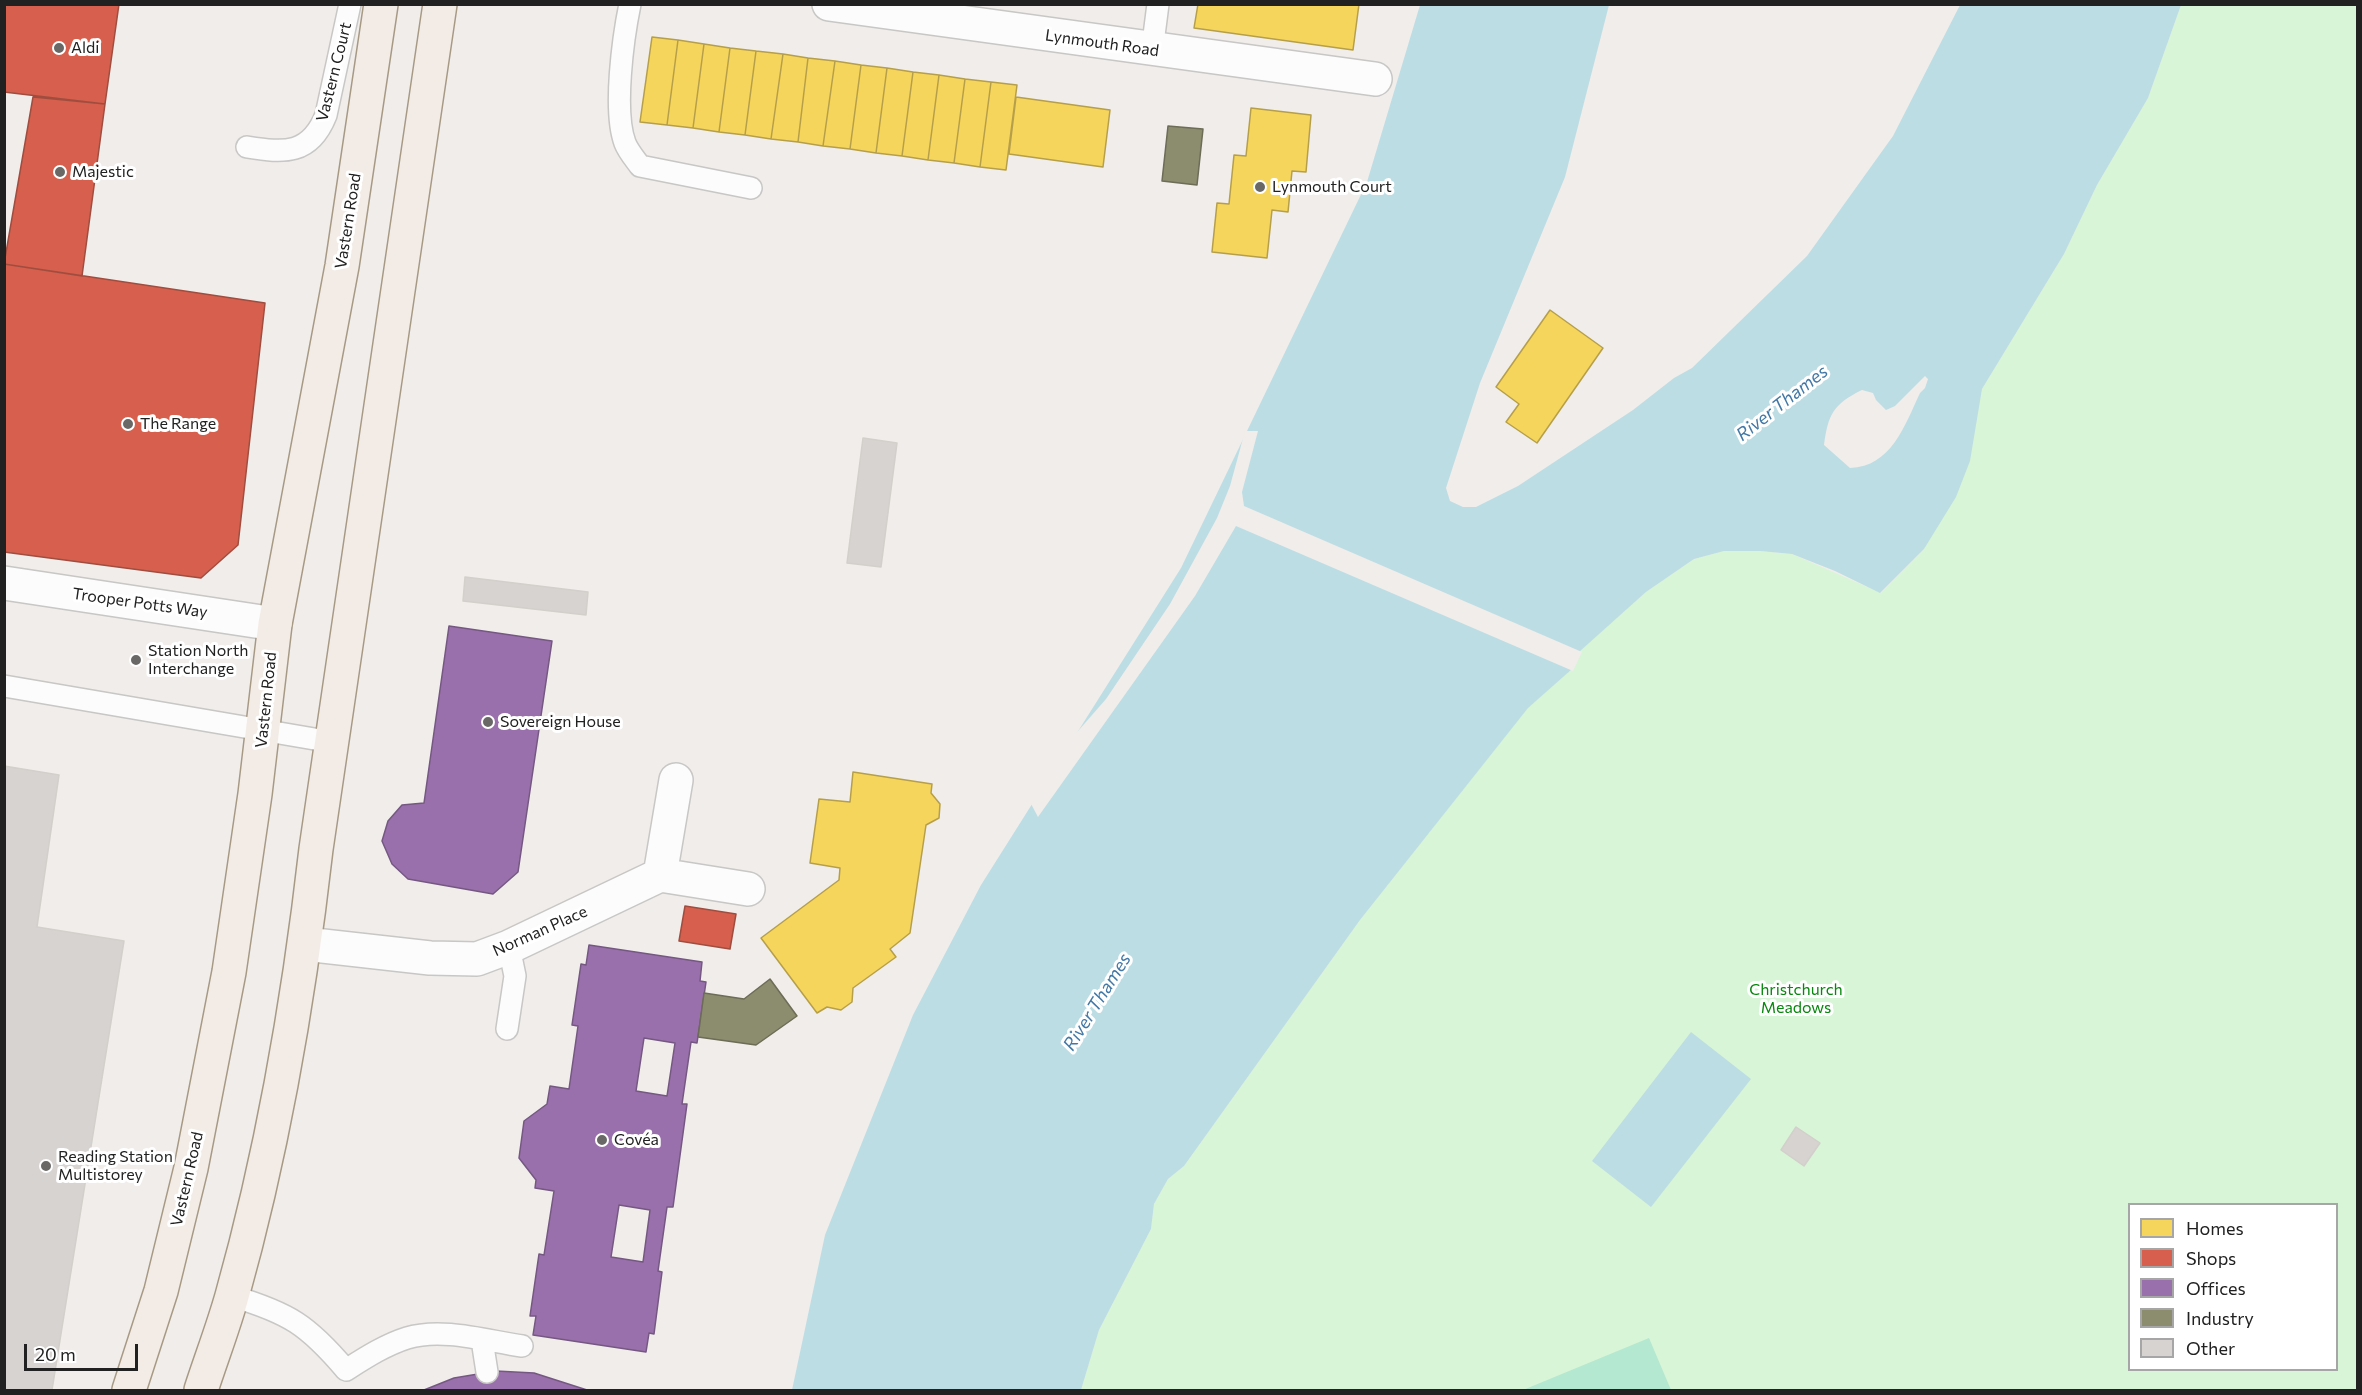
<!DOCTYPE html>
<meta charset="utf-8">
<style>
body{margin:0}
#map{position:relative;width:2362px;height:1395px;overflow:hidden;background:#f0edea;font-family:Commissioner,sans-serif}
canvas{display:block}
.frame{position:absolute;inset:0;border:6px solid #212121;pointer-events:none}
.legend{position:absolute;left:2128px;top:1203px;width:210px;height:168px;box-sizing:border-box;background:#fff;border:2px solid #a6a6a6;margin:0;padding:8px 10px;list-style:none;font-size:18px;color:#212121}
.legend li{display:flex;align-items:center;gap:12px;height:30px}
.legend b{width:30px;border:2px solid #a6a6a6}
.scale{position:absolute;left:24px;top:1344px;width:114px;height:27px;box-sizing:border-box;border:3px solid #212121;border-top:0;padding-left:8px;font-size:18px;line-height:21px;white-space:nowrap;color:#212121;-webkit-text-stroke:4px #fff;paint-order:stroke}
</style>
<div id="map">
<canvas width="2362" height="1395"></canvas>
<div class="frame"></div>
<ul class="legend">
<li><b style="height:16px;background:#f6d55c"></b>Homes</li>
<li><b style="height:16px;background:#d6604d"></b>Shops</li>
<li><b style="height:16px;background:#9970ab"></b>Offices</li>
<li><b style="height:16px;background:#8c8c6e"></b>Industry</li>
<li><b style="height:16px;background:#d6d3d1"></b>Other</li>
</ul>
<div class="scale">20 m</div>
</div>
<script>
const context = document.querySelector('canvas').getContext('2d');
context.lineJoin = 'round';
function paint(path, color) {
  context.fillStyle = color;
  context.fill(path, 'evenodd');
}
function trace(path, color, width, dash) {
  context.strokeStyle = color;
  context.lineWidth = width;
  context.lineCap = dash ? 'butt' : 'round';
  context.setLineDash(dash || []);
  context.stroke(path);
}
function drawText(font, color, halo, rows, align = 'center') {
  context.font = font + ' Commissioner,sans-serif';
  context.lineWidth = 6;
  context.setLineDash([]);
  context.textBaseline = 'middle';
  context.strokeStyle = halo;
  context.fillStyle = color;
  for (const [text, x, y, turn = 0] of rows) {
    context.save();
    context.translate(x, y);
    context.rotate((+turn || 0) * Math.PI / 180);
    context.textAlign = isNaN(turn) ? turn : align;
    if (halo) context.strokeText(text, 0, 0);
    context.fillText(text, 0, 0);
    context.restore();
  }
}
const park = new Path2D(`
 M2181,5H2357V1390H1081L1099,1330L1151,1229L1154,1204L1168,1179L1184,1166L1360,920L1528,707L1571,670L1578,652L1646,592L1694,559L1724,551H1760L1792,554L1881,593L1924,549L1975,421L1982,389L2064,254L2097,185L2148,98ZM2130,1204H2336V1370H2130Z`);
const pitch = new Path2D(`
 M1649,1338L1671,1390H1523Z`);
const water = new Path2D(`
 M1420,5H1609L1565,177L1480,383L1446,488L1450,501L1463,507H1476L1518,486L1633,410L1674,378L1692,368L1807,256L1893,136L1960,5H2181L2148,98L2097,185L2064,254L1982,389L1970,461L1956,497L1924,549L1880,593L1835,571L1792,554L1760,551H1724L1694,559L1646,592L1579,652L1571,670L1528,708L1360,920L1184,1166L1168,1179L1154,1204L1151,1229L1099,1330L1081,1390H792L825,1235L913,1015L981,885L1181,568L1367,182ZM1925,376L1928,379L1925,388L1920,393C1905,425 1891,467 1850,468L1824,445C1828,415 1833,404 1862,390L1873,393L1876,400L1886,410L1895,406Z
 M1691,1032L1751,1079L1651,1207L1592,1161Z`);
const pier = new Path2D(`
 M1245,431H1258L1242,492L1244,506L1582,652L1573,671L1236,526L1195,596L1038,817L1030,802L1064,747L1106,699L1170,604L1217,518L1230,486Z`);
const homes = new Path2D(`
 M1198,4H1359L1353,50L1194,28Z
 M652,37L678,40L667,125L640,122Z
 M678,40L704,44L693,128L667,125Z
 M704,44L730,48L719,132L693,128Z
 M730,48L756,51L745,135L719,132Z
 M756,51L783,54L771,139L745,135Z
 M783,54L808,58L798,142L771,139Z
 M808,58L835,61L823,146L798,142Z
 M835,61L861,65L850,149L823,146Z
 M861,65L887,68L876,153L850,149Z
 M887,68L913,72L902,156L876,153Z
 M913,72L939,75L928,160L902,156Z
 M939,75L965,79L954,163L928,160Z
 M965,79L991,82L980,167L954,163Z
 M991,82L1017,85L1006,170L980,167Z
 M1016,97L1110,110L1103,167L1009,154Z
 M1251,108L1311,115L1306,172L1292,171L1288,212L1272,210L1267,258L1212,252L1217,203L1229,204L1234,155L1246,156Z
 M1550,310L1603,348L1537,443L1506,422L1519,404L1496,387Z
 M853,772L932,784L931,793L940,804L939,818L926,825L910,933L890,949L896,957L853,988L852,1002L841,1010L827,1007L817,1013L761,938L839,880L840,868L810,863L819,799L850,802Z`);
const shops = new Path2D(`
 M4,4H119L105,104L4,92Z
 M33,97L105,104L82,276L4,264Z
 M4,264L265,303L238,545L201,578L4,552Z
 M685,906L736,914L730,949L679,941Z`);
const offices = new Path2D(`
 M449,626L552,641L518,872L493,894L408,879L392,864L382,841L388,821L402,805L424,803Z
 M589,945L702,962L700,981L706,982L697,1043L691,1042L682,1104H687L673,1207H667L658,1271L662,1272L654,1334L649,1333L646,1352L533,1335L536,1316H530L539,1254L544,1255L554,1191L535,1188L536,1180L519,1158L524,1121L547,1104L550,1086L569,1089L578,1026L572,1025L581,964L586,965ZM644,1038L675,1043L667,1096L636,1091ZM619,1205L650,1210L643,1262L611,1257Z
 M496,1371L534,1373L587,1390H424L454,1378Z`);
const industry = new Path2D(`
 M1168,126L1203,129L1197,185L1162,181Z
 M770,979L797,1016L756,1045L698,1037L704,993L744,999Z`);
const building = new Path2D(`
 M863,438L897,443L881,567L847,563Z
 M465,577L588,592L586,615L463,601Z
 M4,766L59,775L37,927L124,941L52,1390H4Z
 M1796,1127L1820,1143L1804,1166L1781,1150Z`);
const lane = new Path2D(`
 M630,4C623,38 613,111 625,143C628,151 635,159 640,166L751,188
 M1152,51L1158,4
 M247,147C285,153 310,155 326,115L350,4
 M4,686L332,742
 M507,1029L515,976L509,947
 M232,1296C289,1313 308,1325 346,1370C365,1358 385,1345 407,1338C442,1327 487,1341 522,1346
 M482,1340L487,1372`);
const street = new Path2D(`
 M829,4L1375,79
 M4,583L275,624
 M660,875L676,780
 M305,944L430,958L477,959L509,947L660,875L748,889`);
const primary = new Path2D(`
 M129,1390L161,1291L191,1168L229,972L255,794L275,624L342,266L381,4
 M201,1390C211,1359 223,1328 232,1296C273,1150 299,999 316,849L440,4`);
const markers = [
 [59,48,6,"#696867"],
 [60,172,6,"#696867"],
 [1260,187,6,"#696867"],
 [128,424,6,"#696867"],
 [136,660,6,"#696867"],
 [488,722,6,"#696867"],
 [602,1140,6,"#696867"],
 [46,1166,6,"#696867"]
];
const streetNames = [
 ["Lynmouth Road",1102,43,8],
 ["Vastern Court",334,72,-76],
 ["Vastern Road",348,221,-81],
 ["Trooper Potts Way",140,603,8],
 ["Vastern Road",266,700,-84],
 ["Norman Place",540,931,-24],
 ["Vastern Road",187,1179,-77]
];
const poiNames = [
 ["Aldi",71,48],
 ["Majestic",72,172],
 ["Lynmouth Court",1272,187],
 ["The Range",140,424],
 ["Station North",148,651],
 ["Interchange",148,669],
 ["Sovereign House",500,722],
 ["Covéa",614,1140],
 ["Reading Station",58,1157],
 ["Multistorey",58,1175]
];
const parkNames = [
 ["Christchurch",1796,990],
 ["Meadows",1796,1008]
];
const waterNames = [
 ["River Thames",1782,403,-38],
 ["River Thames",1097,1002,-58]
];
paint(park, '#d8f5d7');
paint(pitch, '#b4e8d0');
paint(water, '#bddde4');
paint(pier, '#f0edea');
paint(homes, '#f6d55c');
trace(homes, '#b69f4a', 1.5);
paint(shops, '#d6604d');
trace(shops, '#a04d40', 1.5);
paint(offices, '#9970ab');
trace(offices, '#755882', 1.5);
paint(industry, '#8c8c6e');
trace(industry, '#6c6c57', 1.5);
paint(building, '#d6d3d1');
trace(building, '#d3cfcb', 1.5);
trace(lane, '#c8c7c6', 24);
trace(street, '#c8c7c6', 36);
trace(primary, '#a79a85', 36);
trace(lane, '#fdfcfc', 21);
trace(street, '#fdfcfc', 33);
trace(primary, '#f3ece6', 33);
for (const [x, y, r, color] of markers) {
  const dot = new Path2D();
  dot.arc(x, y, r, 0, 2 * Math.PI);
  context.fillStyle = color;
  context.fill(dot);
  trace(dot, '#fff', 2);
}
drawText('16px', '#212121', '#fff', streetNames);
drawText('16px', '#212121', '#fff', poiNames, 'left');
drawText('16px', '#07870d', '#fff', parkNames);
drawText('italic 18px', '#4278a6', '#fff', waterNames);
</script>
